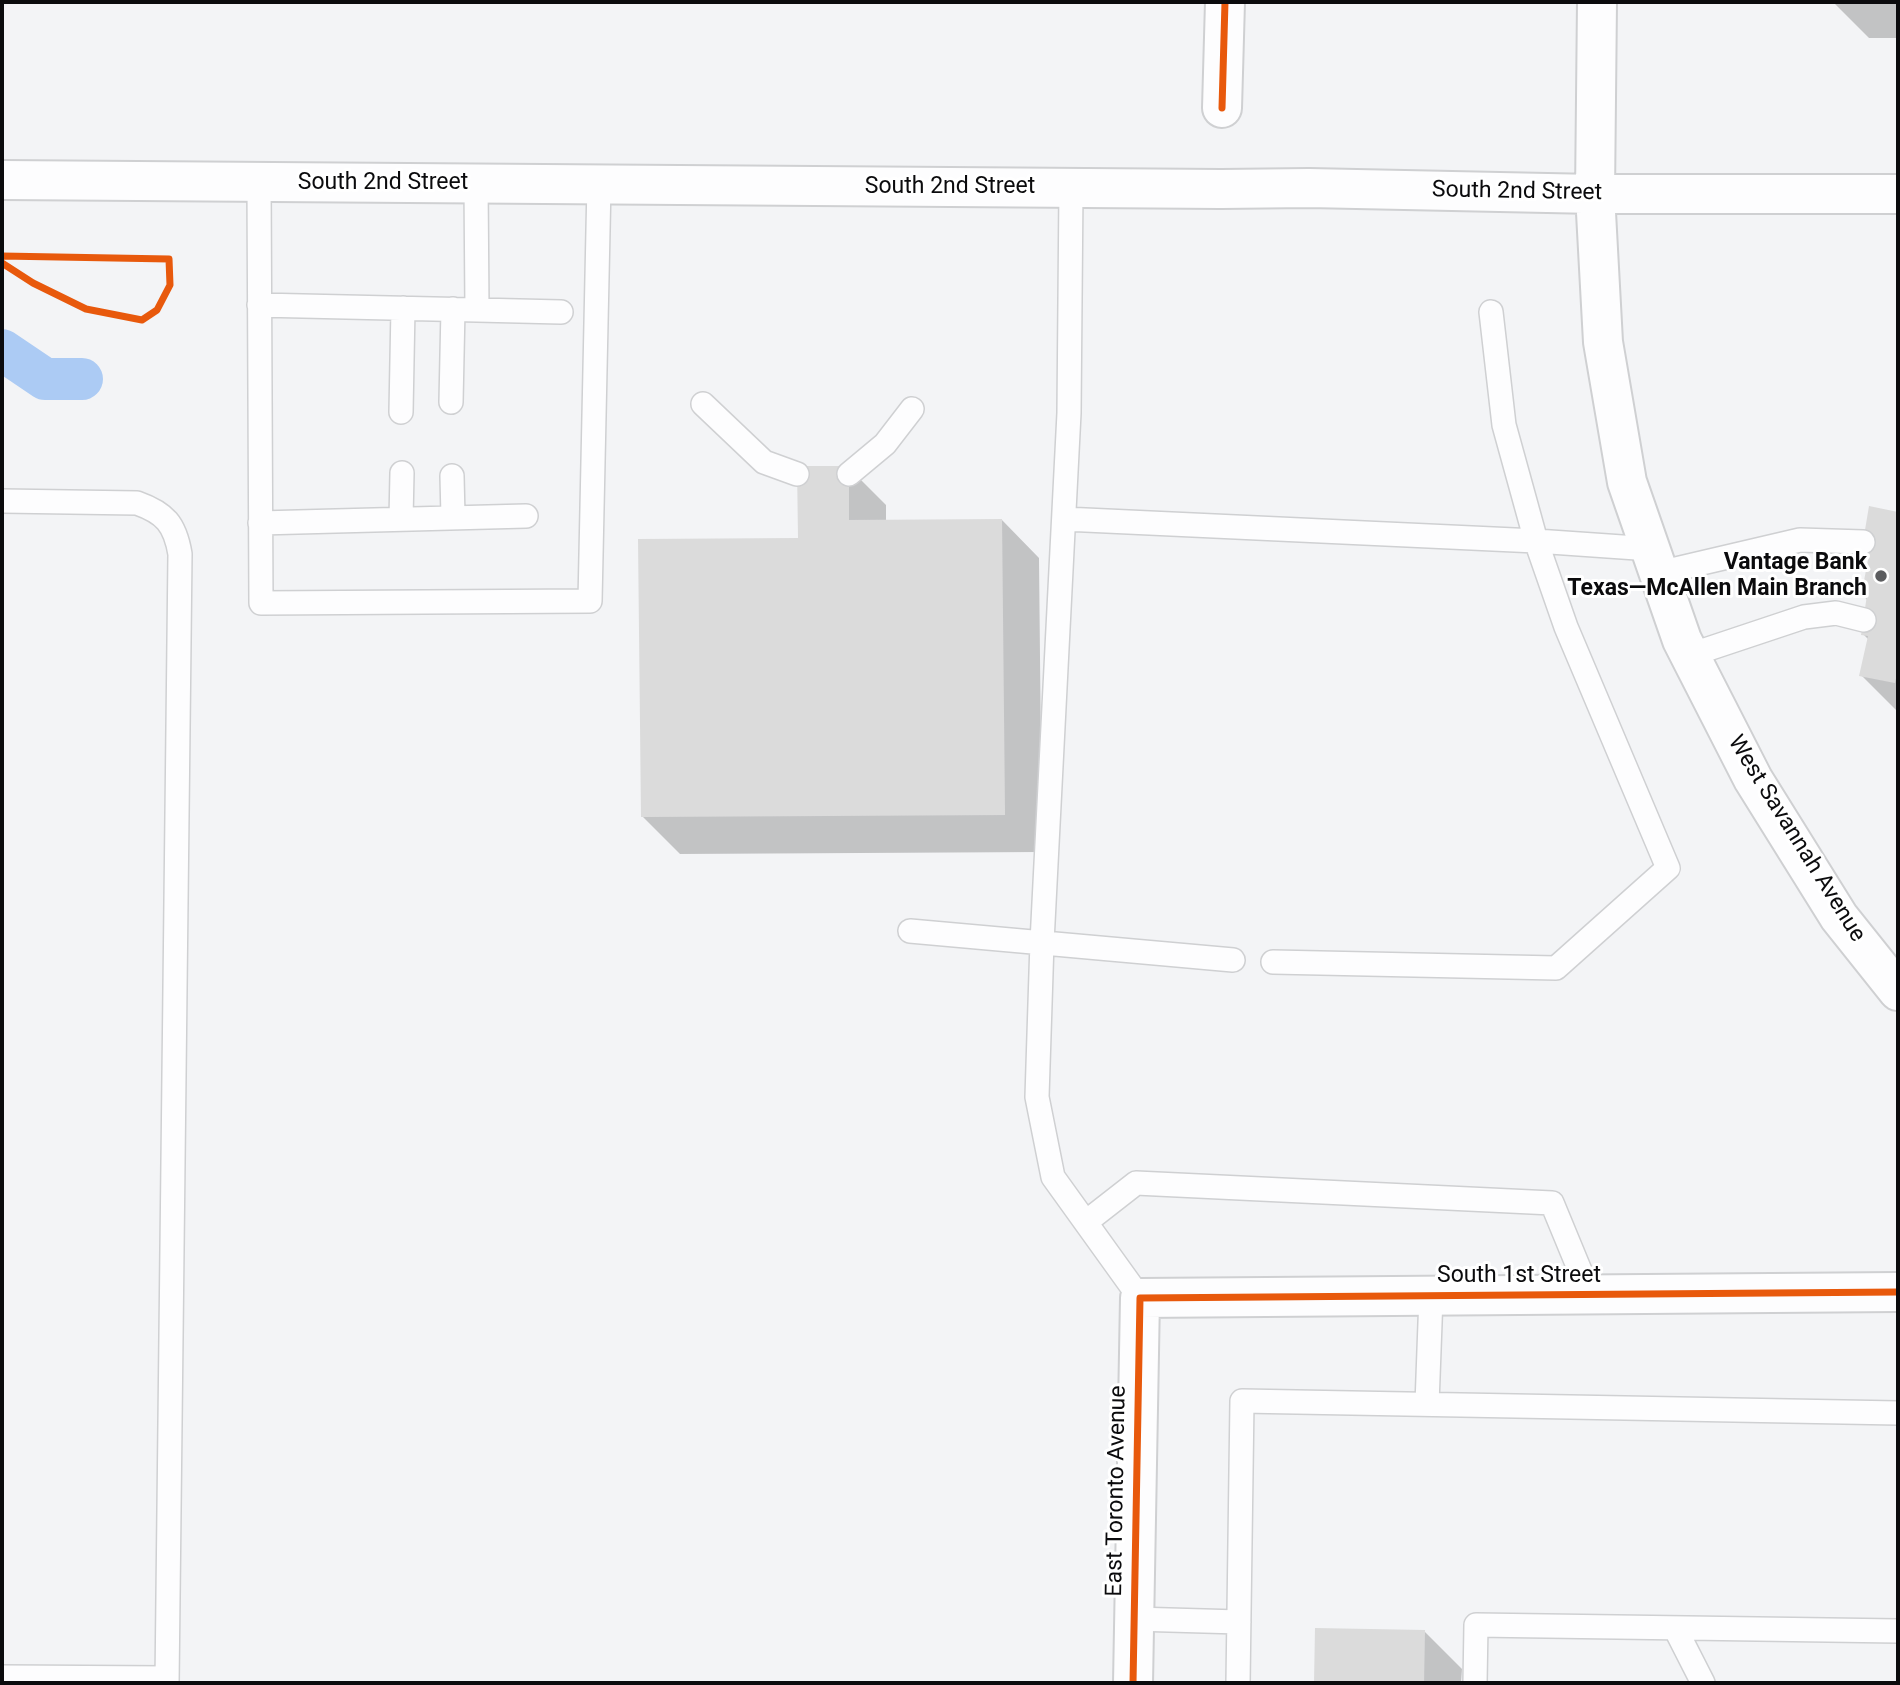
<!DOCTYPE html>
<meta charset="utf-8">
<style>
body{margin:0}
#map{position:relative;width:1900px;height:1685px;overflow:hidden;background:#f3f4f6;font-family:Roboto,sans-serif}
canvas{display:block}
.frame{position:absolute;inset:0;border:4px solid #0b0b0d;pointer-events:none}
</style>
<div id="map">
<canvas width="1900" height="1685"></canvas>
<div class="frame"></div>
</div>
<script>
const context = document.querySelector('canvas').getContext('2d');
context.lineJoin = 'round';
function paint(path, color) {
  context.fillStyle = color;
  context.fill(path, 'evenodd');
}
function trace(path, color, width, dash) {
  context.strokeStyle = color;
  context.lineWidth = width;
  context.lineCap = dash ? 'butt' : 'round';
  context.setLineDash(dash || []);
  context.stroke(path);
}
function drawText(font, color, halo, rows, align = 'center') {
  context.font = font + ' Roboto,sans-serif';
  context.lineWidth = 6;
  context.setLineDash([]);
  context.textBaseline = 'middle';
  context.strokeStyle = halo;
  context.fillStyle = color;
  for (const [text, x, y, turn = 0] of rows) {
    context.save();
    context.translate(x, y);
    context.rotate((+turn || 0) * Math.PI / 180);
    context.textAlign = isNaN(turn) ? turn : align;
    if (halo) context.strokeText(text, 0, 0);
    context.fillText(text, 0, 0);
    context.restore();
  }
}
const shadow = new Path2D(`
 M1833,2H1898V38H1869Z
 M848,467L886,505V521L1002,520L1039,558L1042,852L680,854L643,817L799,540Z
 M1871,508L1898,514V712L1861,675L1869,640L1863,634L1868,601L1863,595L1870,560L1863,553Z
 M1317,1630L1424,1631L1462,1669L1461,1683H1316Z`);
const canal = new Path2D(`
 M2,350L45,379H82`);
const building = new Path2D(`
 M797,466H849V520L1002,519L1005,815L641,817L638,539L798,538Z
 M1869,506L1898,512V668L1895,683L1859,676L1868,636L1861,635L1867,595L1861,596L1869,555L1861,554Z
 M1315,1628L1425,1630L1424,1683H1314Z`);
const lane = new Path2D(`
 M259,182L261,603L590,601L599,184
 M1071,188L1069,413L1042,942L1037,1097L1053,1177L1140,1298
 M259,305L477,310L476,183
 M477,310L561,312
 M451,402L453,309
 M703,404L764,462L797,474
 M401,412L403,308
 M849,474L885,444L912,409
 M452,476L453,517
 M2,501L137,503C165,513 175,524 180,554L167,1683
 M401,519L402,473
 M1064,519L1536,541L1651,549
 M260,523L526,516
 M1659,573L1800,540L1863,542
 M1690,655L1804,617L1836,613L1864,620
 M910,931L1233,960
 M1273,962L1556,968L1668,868L1566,627L1536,541L1504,425L1491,312
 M1086,1222L1136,1183L1552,1203L1590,1295
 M1427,1404L1431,1296
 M1134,1619L1239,1622
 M1675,1628L1703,1683
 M2,1677L167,1678
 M1238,1683L1242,1401L1898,1413
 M1475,1683L1476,1625L1898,1631`);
const street = new Path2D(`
 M1222,108L1225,2
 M1133,1683L1140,1298L1898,1292`);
const secondary = new Path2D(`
 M1597,2L1595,194L1603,342L1627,482L1682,640L1753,779L1839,917L1898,991
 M2,180L1221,189L1309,188L1595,194H1898`);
const cycleway = new Path2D(`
 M1222,108L1225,2
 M2,256L169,259L170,285L157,310L142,320L86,309L33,283L2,263
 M1133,1683L1140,1298L1898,1292`);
const markers = [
 [1881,576,7,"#5c5d5f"]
];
const streetNames = [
 ["South 2nd Street",383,183],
 ["South 2nd Street",950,187],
 ["South 2nd Street",1517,192,1],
 ["West Savannah Avenue",1796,839,58],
 ["South 1st Street",1519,1276],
 ["East Toronto Avenue",1117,1491,-89]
];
const poiNames = [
 ["Vantage Bank",1867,563],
 ["Texas—McAllen Main Branch",1867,589]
];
paint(shadow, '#0003');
trace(canal, '#accbf4', 42);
paint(building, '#dbdbdb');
trace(lane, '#cfd0d2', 26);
trace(street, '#cfd0d2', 42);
trace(secondary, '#cfd0d2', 42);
trace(lane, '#fdfdfe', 23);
trace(street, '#fdfdfe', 38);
trace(secondary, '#fdfdfe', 38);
trace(cycleway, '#e8590c', 7);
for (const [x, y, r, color] of markers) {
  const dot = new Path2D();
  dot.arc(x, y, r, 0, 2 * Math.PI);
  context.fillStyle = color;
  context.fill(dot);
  trace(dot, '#fff', 2.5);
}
drawText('23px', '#0b0b0d', '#fff', streetNames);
drawText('bold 23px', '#0b0b0d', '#fff', poiNames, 'right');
</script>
